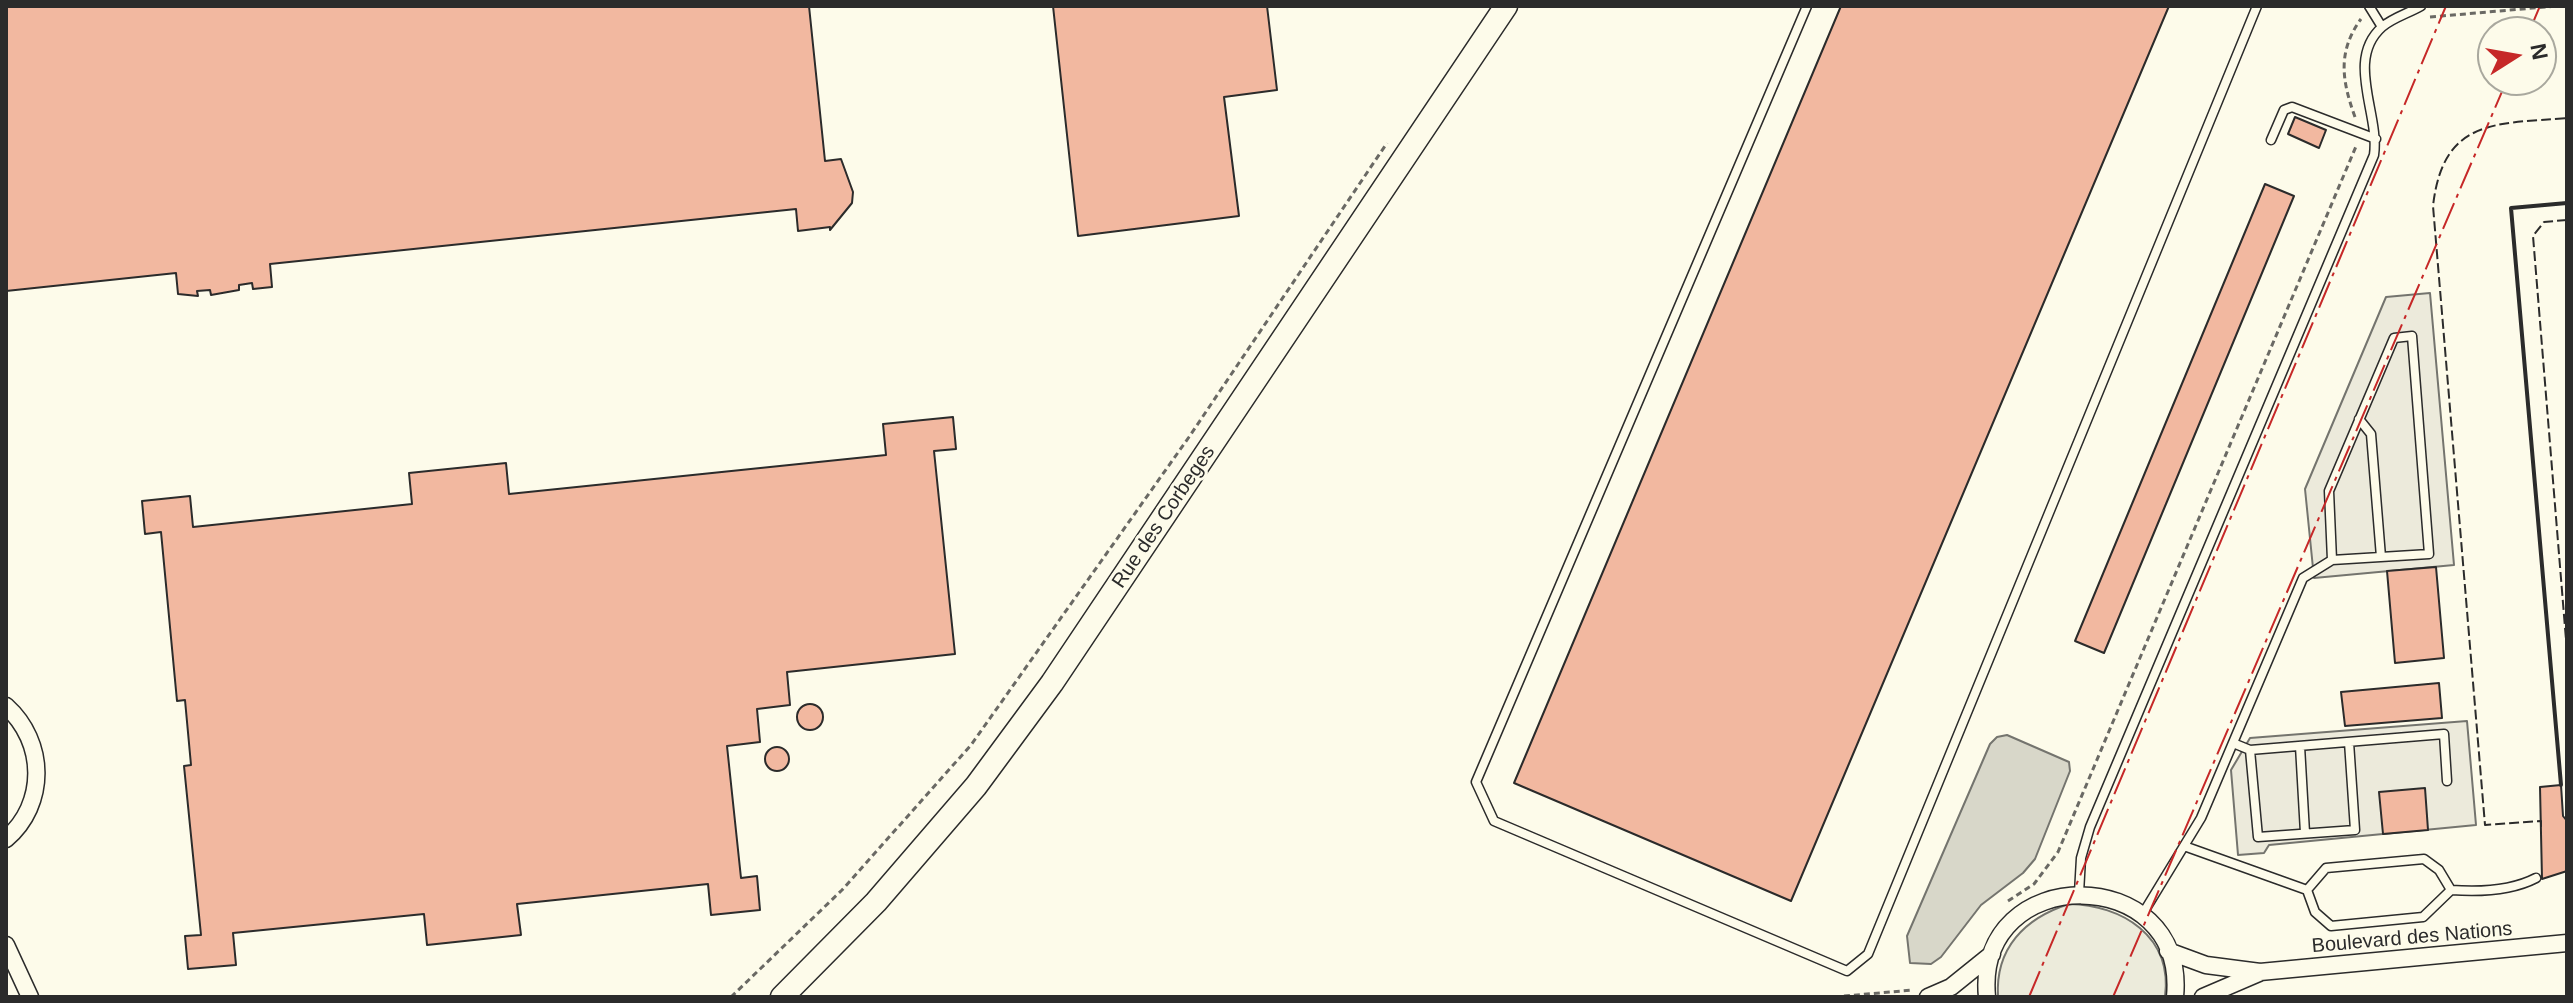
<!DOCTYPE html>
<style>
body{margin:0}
#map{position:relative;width:2573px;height:1003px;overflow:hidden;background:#fdfbea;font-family:Arial,sans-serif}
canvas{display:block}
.frame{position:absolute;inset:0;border:8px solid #2b2b2b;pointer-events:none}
.north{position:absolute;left:2477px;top:16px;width:80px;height:80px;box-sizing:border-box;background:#fdfbea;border:2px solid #a9a89e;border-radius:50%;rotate:79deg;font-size:22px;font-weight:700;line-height:32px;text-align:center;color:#2b2b2b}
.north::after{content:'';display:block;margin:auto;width:28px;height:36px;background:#c62828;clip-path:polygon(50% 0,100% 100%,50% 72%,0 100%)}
</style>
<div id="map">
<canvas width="2573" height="1003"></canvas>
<div class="frame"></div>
<div class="north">N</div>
</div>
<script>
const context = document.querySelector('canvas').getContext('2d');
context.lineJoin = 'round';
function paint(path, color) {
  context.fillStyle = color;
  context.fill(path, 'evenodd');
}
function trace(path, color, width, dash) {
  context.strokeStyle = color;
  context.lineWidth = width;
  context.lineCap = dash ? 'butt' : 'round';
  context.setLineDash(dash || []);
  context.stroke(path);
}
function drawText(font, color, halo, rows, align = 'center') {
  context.font = font + ' Arial,sans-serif';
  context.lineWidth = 6;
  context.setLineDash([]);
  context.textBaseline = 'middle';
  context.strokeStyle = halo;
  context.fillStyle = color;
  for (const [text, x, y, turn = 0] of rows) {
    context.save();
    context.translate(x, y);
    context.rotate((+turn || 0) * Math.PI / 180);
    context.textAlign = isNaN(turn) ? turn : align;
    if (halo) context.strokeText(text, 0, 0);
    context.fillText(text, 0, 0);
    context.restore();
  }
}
const green = new Path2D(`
 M2069,904C2122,905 2173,936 2165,997H1998C1995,948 2025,918 2069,904Z`);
const parking = new Path2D(`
 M2430,293L2454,565L2314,578L2305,489L2386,297Z
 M2467,721L2476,825L2269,845L2264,853L2238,855L2231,770L2250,738Z`);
const water = new Path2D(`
 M2007,735L2069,762L2070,771L2035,859L2023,873L1981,905L1941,957L1931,964L1910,963L1907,936L1990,744L1997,737Z`);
const building = new Path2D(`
 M6,6H809L825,161L841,159L853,192L852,203L830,230V227L798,231L796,209L270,264L272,287L253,289L252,283L239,285V290L211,295L210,290L197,291L198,296L178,294L176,273L6,291Z
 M1053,6H1267L1277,90L1224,97L1239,216L1078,236Z
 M1841,6H2169L1791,901L1514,783Z
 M2295,117L2326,130L2319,148L2288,134Z
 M2265,184L2294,196L2104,653L2075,641Z
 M953,417L956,449L934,451L955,654L787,672L790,705L757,709L760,742L727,746L741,878L757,876L760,910L711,915L708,884L517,904L521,935L427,945L424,914L233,933L236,965L188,969L185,936L201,935L184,766L191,765L185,700L177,701L161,532L145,534L142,501L190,496L193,527L412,504L409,473L506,463L509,494L886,455L883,424Z
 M2436,567L2444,658L2395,663L2387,571Z
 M2439,683L2442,718L2345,726L2341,692Z
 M797 717a13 13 0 1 1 26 0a13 13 0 1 1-26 0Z
 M765 759a12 12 0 1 1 24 0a12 12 0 1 1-24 0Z
 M2561,785L2563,816L2567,821V871L2542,879L2540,787Z
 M2425,788L2428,830L2383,834L2379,792Z`);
const path = new Path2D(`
 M2430,17L2557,6
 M2355,117C2342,81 2337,52 2361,19
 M2008,901L2034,884L2058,852L2357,144
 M731,997L842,890L971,745L1189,437L1387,143
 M1834,997L1913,990`);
const service = new Path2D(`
 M1807,6L1476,782L1494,821L1847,971L1868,954L2257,6
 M2369,6L2382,27
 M2271,140L2284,110L2292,107L2376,139
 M2359,419L2371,434L2381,557
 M2233,743L2250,750L2444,734L2447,781
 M2300,746L2305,833
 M2250,750L2258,837L2355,830L2349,742
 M2184,846L2307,890L2315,912L2331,926L2423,917L2451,890L2439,870L2424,859L2326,868L2307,890
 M2451,890C2478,892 2511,891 2536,878
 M2079,893L2081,858L2090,827L2374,155C2380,114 2345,60 2382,27C2392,18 2409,13 2421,6
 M2142,915L2201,818L2303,578L2332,560L2329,491L2394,338L2412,336L2429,554L2332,560`);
const minor = new Path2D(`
 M6,706C46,742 47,804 6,839
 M6,945L30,997
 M2168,951L2206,965L2260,972L2567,943
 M1928,997L1951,987L1992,954
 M1987,997C1974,861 2188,862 2175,997
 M2203,997L2259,973`);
const tertiary = new Path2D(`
 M782,997L876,902L976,786L1052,683L1506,6`);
const fence = new Path2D(`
 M2567,220L2544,222L2533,236L2567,652
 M2541,827V821L2485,825L2433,206C2443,118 2496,124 2567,118`);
const wall = new Path2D(`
 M2561,785L2511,208L2567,203`);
const power = new Path2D(`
 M2529,32L2540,6
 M2029,997L2446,6
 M2113,997L2507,80`);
const streetNames = [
 ["Rue des Corbeges",1164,517,-56],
 ["Boulevard des Nations",2412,938,-5]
];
paint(green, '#ecebdb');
trace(green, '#74746e', 2);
paint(parking, '#eceadb');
trace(parking, '#74746e', 2);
paint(water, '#d8d7c9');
trace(water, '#74746e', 2);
paint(building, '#f2b8a0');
trace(building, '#2b2b2b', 2);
trace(service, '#2b2b2b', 11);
trace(minor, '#2b2b2b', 19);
trace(tertiary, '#2b2b2b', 25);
trace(path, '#6a6964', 3, [6, 4]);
trace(service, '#fdfbea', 8);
trace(minor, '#fdfbea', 16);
trace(tertiary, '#fdfbea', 22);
trace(fence, '#2b2b2b', 2, [10, 4]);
trace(wall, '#2b2b2b', 4);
trace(power, '#c62828', 2, [28, 6, 4, 6]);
drawText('20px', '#2b2b2b', '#fdfbea', streetNames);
</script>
